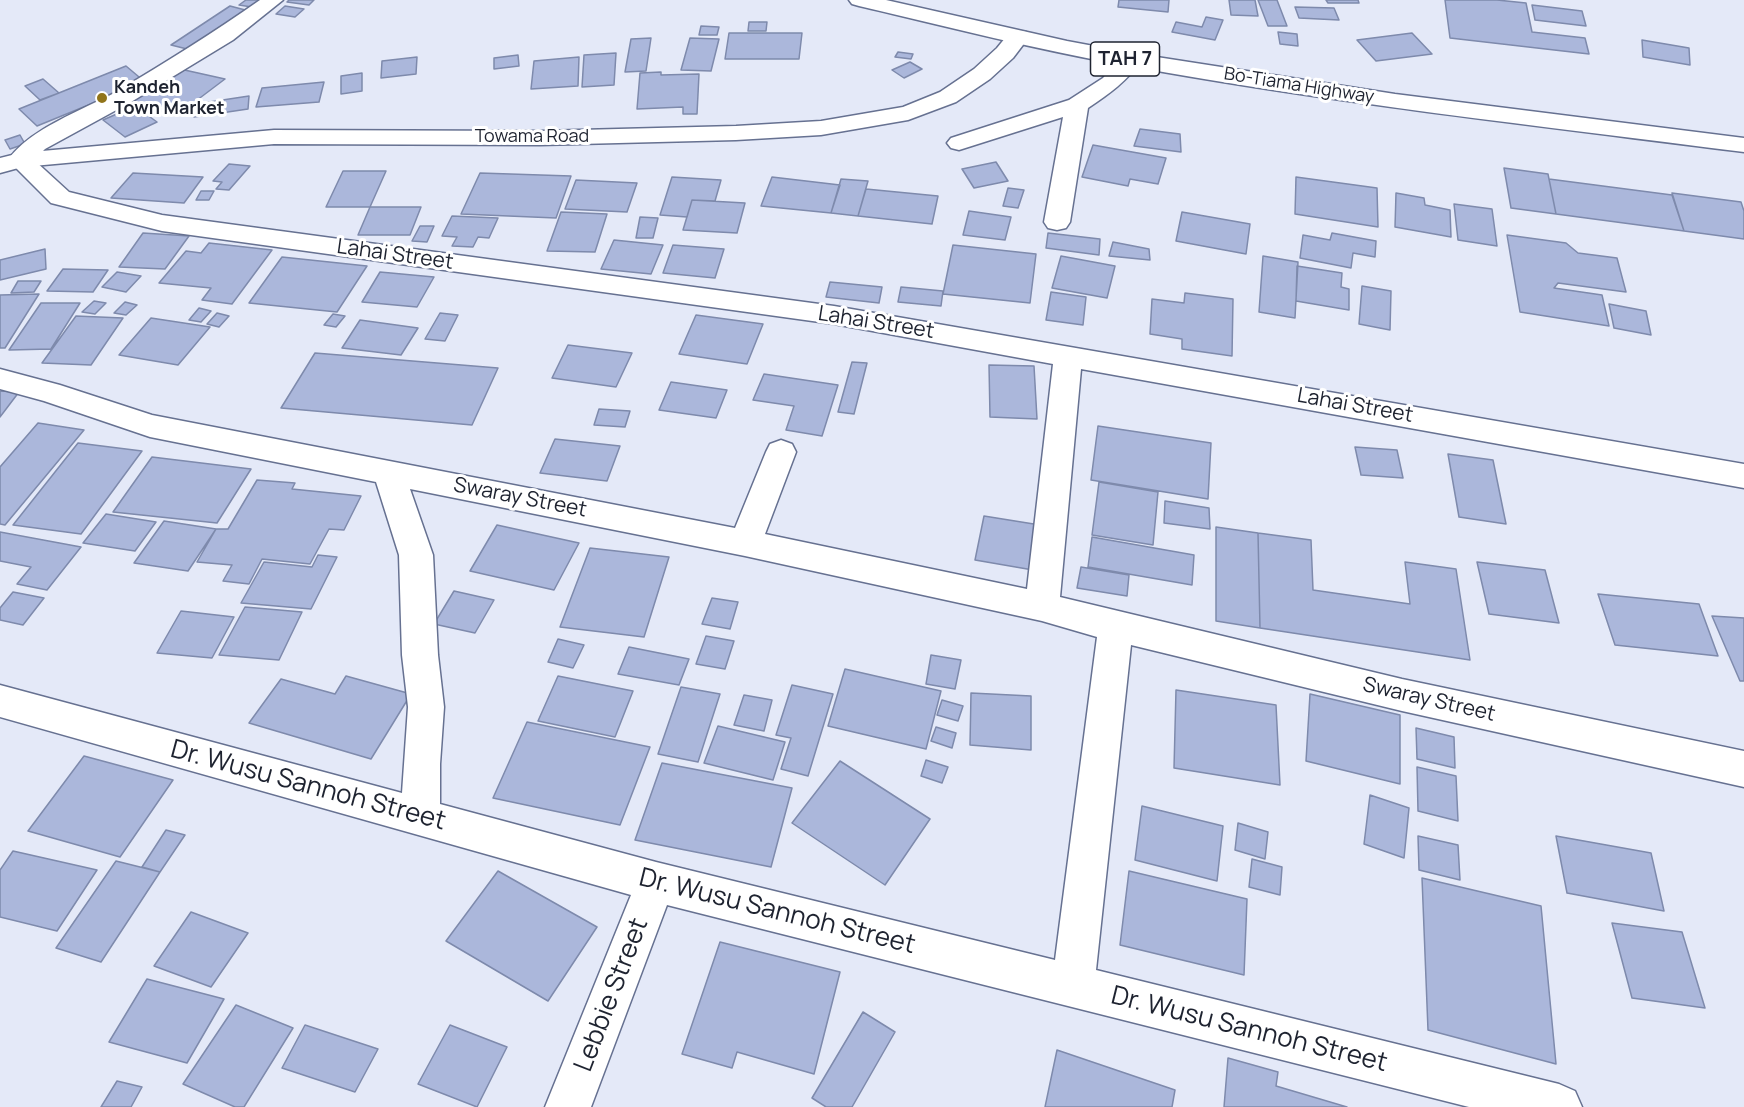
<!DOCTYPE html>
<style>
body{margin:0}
canvas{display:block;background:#e4e9f8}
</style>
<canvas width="1744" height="1107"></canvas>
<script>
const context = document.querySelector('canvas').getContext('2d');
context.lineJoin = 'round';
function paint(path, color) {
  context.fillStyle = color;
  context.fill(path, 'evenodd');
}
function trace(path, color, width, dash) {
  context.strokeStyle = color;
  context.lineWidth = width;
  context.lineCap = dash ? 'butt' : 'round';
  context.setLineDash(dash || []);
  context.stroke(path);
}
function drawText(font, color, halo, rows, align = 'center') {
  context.font = font + ' Manrope,sans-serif';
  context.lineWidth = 6;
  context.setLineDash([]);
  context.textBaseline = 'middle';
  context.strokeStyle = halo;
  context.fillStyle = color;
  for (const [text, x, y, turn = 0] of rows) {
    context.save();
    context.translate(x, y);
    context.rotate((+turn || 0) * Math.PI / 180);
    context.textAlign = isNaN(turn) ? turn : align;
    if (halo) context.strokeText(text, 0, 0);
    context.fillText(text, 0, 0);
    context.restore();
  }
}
const building = new Path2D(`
 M246,0H263L258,8L239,5Z
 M289,0H314L309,5L287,2Z
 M1119,0H1169L1168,12L1118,7Z
 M1229,0H1255L1258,16L1231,15Z
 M1258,0H1277L1287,26H1268Z
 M1326,0H1358L1359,3H1328Z
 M1445,0H1497L1526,3L1532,32L1585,38L1589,54L1450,38Z
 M1532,5L1582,11L1586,26L1535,20Z
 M230,6L253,12L195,51L171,45Z
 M285,6L304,9L295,17L276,14Z
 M1295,7L1334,8L1339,20L1299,18Z
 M1206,17L1223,20L1215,40L1172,32L1176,22L1202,27Z
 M749,22H767L766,31H748Z
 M701,26L719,27L717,35H699Z
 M1278,32L1297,34L1298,46L1280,44Z
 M729,33H802L799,59H725Z
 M1412,33L1432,54L1376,61L1357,40Z
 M651,38L646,71L625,72L631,39Z
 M690,38L719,39L711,71L681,70Z
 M1642,40L1689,48L1690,65L1643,57Z
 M898,52L913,54L911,59L895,57Z
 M616,53L614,85L582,87L584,55Z
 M518,55L519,66L494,69V58Z
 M417,57L416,74L381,78L382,61Z
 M579,57L578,86L531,89L534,61Z
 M910,62L922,69L904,78L892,70Z
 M126,66L145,82L37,126L19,109Z
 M180,69L225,79L176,116L132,101Z
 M661,72V75L699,74L697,114H683V107L637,109L640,73Z
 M362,73V91L341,94V76Z
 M43,79L59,93L40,100L25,86Z
 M324,82L319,102L256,107L262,88Z
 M249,96L248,109L194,117L196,104Z
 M135,106L157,122L125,137L103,120Z
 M1140,129L1180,134L1181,152L1134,146Z
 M20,135L25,144L10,149L5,140Z
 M1093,145L1166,158L1158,184L1130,179L1128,186L1082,177Z
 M996,162L1008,181L974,188L962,169Z
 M229,164L250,166L229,190L216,189L222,182L213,181Z
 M1504,168L1548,174L1556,214L1511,208Z
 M343,171H386L370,207H326Z
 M133,173L203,177L184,203L111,198Z
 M480,173L571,176L556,218L461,214Z
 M672,177L721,180L715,201L692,200L687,217L660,215Z
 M772,177L840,185L831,213L761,206Z
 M1296,177L1377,188L1378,227L1295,214Z
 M841,179L868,181L858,216L831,213Z
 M1549,179L1672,195L1684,231L1556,214Z
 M576,180L637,183L627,212L565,209Z
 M1008,188L1024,190L1018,208L1003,206Z
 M866,189L938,196L932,224L858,216Z
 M201,191H214L209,200H196Z
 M1396,193L1424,198L1425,205L1450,210L1451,237L1395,227Z
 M1672,193L1741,202L1744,211V239L1684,231Z
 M692,200L745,203L737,233L683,230Z
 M1454,204L1492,209L1497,246L1458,240Z
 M370,207H421L410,235H358Z
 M969,211L1011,217L1005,240L963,235Z
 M561,212L607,214L595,252L547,251Z
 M1182,212L1250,224L1246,254L1176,241Z
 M452,216L498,218L489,238L478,237L473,247L452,246L457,237L442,236Z
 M640,217L658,218L653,238H636Z
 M420,226H434L427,242L412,241Z
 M143,233L189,236L165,269L119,267Z
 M1048,233L1100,239L1099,255L1046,248Z
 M1332,233L1376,241L1375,257L1353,253L1351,268L1300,258L1303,235L1330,240Z
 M1507,235L1566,243L1578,253L1617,258L1626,292L1558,283L1554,288L1602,295L1609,326L1520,312Z
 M614,240L663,245L651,274L601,269Z
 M1113,242L1149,249L1150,260L1109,256Z
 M209,243L272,250L232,304L202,300L211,288L159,283L186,251L201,253Z
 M673,245L724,249L715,278L663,273Z
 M953,245L1036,254L1030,303L943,294Z
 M45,249L46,269L0,280V260Z
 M1061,256L1115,266L1107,298L1052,288Z
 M1263,256L1298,262L1295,318L1259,312Z
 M282,257L367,266L337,312L249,303Z
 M1297,266L1342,273L1341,287L1349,289V310L1296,301Z
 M63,269L108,270L93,292L47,291Z
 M117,272L141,276L126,292L102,287Z
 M380,272L434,277L417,307L362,302Z
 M18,281H41L34,292L11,293Z
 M830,282L882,287L879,303L826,297Z
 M1362,286L1391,291L1390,330L1359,324Z
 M901,287L943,291L941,306L898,302Z
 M1051,292L1086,297L1083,325L1046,320Z
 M1185,293L1233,299L1232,356L1182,349V339L1150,334L1152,299L1184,303Z
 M39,294L5,348H0V295Z
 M94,301L106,303L95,314L82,312Z
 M125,302L137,305L126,315L114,313Z
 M41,303H80L51,349L9,350Z
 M1609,304L1646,311L1651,335L1614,328Z
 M199,308L211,311L201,322L189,320Z
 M217,313L229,316L219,327L207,324Z
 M440,313L458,315L445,341L425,339Z
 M333,314L345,316L336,327L324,325Z
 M696,315L763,324L747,364L679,354Z
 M76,316L123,318L91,365L42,363Z
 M151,318L210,327L178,365L119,355Z
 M360,320L418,328L401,355L342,348Z
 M568,345L632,353L616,387L552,378Z
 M315,353L498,368L472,425L281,408Z
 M852,362L867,363L854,414L838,412Z
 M989,365L1034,366L1037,419L990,417Z
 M764,374L838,385L822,436L786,430L794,406L753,400Z
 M671,382L727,390L716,418L659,410Z
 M0,391L19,392L0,417Z
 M599,409L630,411L625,427L594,425Z
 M38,423L84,430L5,525L0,524V467Z
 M1098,426L1211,443L1208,499L1091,480Z
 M555,439L620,446L607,481L540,473Z
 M78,443L142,451L81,534L13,525Z
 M1355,447L1397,450L1403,478L1361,475Z
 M1448,454L1493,460L1506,524L1459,517Z
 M152,457L251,469L217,523L113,512Z
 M257,480L295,483L292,489L361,496L344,530L329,529L310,564L262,559L249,584L223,581L232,565L197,562L216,529H228Z
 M1099,482L1158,492L1153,545L1092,535Z
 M1165,501L1209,508L1210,529L1164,523Z
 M106,514L156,522L135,551L83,543Z
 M984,516L1040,525L1033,570L975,560Z
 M164,521L216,529L188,571L134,563Z
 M497,525L579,543L554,590L470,571Z
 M1216,527L1258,533L1260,628L1216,621Z
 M0,532L81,547L47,590L17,584L31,567L0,561Z
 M1258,533L1311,540L1313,590L1410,604L1405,562L1456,569L1470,660L1260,628Z
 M1092,537L1194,555L1192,585L1088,567Z
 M590,548L669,557L644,637L560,627Z
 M318,555L337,557L311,609L241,603L264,562L312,567Z
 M1477,562L1545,570L1559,623L1489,614Z
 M1081,567L1129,575L1127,596L1077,588Z
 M454,591L494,600L475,633L434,624Z
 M13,592L44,598L23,625L0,620V608Z
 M1598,594L1699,604L1718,656L1615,645Z
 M712,598L738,602L730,629L702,624Z
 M245,607L302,612L279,660L219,655Z
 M181,611L234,617L212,658L157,653Z
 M1712,616L1744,618V681H1740Z
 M706,636L734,641L725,669L696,664Z
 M558,639L584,645L573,668L548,662Z
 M629,647L689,659L679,685L618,674Z
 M931,655L961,660L955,689L926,684Z
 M845,669L941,691L926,749L828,726Z
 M346,676L411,694L371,759L249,723L281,679L335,694Z
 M558,676L633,691L615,737L538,721Z
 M792,685L833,694L808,776L781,769L791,738L776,735Z
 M681,687L720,694L698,762L658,754Z
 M1176,690L1276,705L1280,785L1174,768Z
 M971,693L1031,696V750L970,745Z
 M1310,694L1400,715V784L1306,761Z
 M744,695L772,700L764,731L734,725Z
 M942,700L963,706L958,721L937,715Z
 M527,722L650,747L620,825L493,798Z
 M718,726L785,742L773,780L704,763Z
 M936,727L956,733L952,748L931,741Z
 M1416,728L1454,737L1455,768L1417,759Z
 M84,756L173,780L120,857L28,831Z
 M926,760L948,767L942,783L921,776Z
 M840,761L930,819L885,885L792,823Z
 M662,763L792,788L771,867L635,840Z
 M1417,767L1456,776L1458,821L1418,811Z
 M1370,795L1409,808L1404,858L1364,844Z
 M1142,806L1223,826L1217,881L1135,860Z
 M1238,823L1268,832L1265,859L1235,850Z
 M166,830L185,835L160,872L142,867Z
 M1418,836L1458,845L1460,880L1419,870Z
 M1556,836L1651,853L1664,911L1567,893Z
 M13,851L97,870L57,931L0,917V870Z
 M1252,859L1282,867L1280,895L1249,887Z
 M116,861L160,872L101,962L56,948Z
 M498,871L597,927L548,1001L446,941Z
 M1129,871L1247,899L1244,975L1120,945Z
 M1422,878L1541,906L1556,1064L1428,1030Z
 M191,912L248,933L211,987L154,966Z
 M1612,923L1682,932L1705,1008L1632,998Z
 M720,942L840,972L814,1074L737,1052L732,1068L682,1054Z
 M147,979L224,999L187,1063L109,1042Z
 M236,1005L293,1028L244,1107H235L183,1084Z
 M863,1012L895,1032L852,1107H826L812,1098Z
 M305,1025L378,1049L355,1092L282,1068Z
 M450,1025L507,1047L477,1107L418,1084Z
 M1057,1050L1175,1090L1172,1107H1045Z
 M1228,1058L1278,1072L1276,1086L1347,1107H1224Z
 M117,1081L142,1087L131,1107H101Z`);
const street = new Path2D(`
 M260,0H283L233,40L131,102L45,149L34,160L69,192L162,215L834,306L1744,464V488L1081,369L1060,597L1402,679L1744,751V787L1402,711L1131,645L1096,970L1559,1084L1575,1091L1582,1107H1469L667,905L591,1107H545L631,895L0,717V685L402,793L408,707L402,655L399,555L376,482L150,437L44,401L0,389V369L60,385L152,415L735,528L766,452L770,444L781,440L792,444L796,452L765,534L1027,589L1053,364L834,324L162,231L51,203L8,160C29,129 83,110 116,92C165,63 213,33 260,0ZM410,489L745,556L1042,621L1097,637L1055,960L656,862L440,804V764L444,707L438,655L433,555Z
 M1131,53L1139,55L1142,60C1127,81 1109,94 1088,108L1070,222L1066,228L1057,230L1048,228L1044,222L1063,117L959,150L951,148L947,143L951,138L1069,100L1103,78L1123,55Z`);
const secondary = new Path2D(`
 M1018,31L1026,32L1029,37L1013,58L990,79L956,102L908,120L821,135L736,140L540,145L274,144L22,167L0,173V158L20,153L274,130L540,131L736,126L821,121L903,107L940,92L974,69L997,48L1010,32Z`);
const highway = new Path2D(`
 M849,0H886L1067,41L1131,53L1395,94L1744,138V152C1539,126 1333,103 1129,66C1038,50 949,27 859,6L852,4Z`);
const markers = [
 [102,98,6,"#91741a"]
];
const farStreetnames = [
 ["Bo-Tiama Highway",1299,86,9],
 ["Towama Road",532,137]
];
const farPoinames = [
 ["Kandeh",114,88],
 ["Town Market",114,109]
];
const shields = [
 [1125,59,69]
];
const shieldNames = [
 ["TAH 7",1125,59]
];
const streetNames = [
 ["Lahai Street",395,255,8],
 ["Lahai Street",876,323,9],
 ["Lahai Street",1355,406,10],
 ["Swaray Street",520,498,11],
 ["Swaray Street",1429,700,13]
];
const nearStreetnames = [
 ["Dr. Wusu Sannoh Street",308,786,15],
 ["Dr. Wusu Sannoh Street",777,912,14],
 ["Lebbie Street",612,995,-69],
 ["Dr. Wusu Sannoh Street",1249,1030,14]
];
paint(building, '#abb7db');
trace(building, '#7e8aac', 1.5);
trace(street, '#667191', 3);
trace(secondary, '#667191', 3);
trace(highway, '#667191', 3);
paint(street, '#fff');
paint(secondary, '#fff');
paint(highway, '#fff');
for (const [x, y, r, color] of markers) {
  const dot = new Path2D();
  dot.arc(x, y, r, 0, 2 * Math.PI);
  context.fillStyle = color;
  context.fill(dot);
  trace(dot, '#fff', 2);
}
drawText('18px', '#1e2330', '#fff', farStreetnames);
drawText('bold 18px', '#1e2330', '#fff', farPoinames, 'left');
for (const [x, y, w] of shields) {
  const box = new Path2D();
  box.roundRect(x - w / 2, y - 17, w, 34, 4.5);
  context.fillStyle = '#fff';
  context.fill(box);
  trace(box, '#1e2330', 1.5);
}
drawText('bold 20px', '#1e2330', null, shieldNames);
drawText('21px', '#1e2330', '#fff', streetNames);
drawText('26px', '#1e2330', '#fff', nearStreetnames);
</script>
